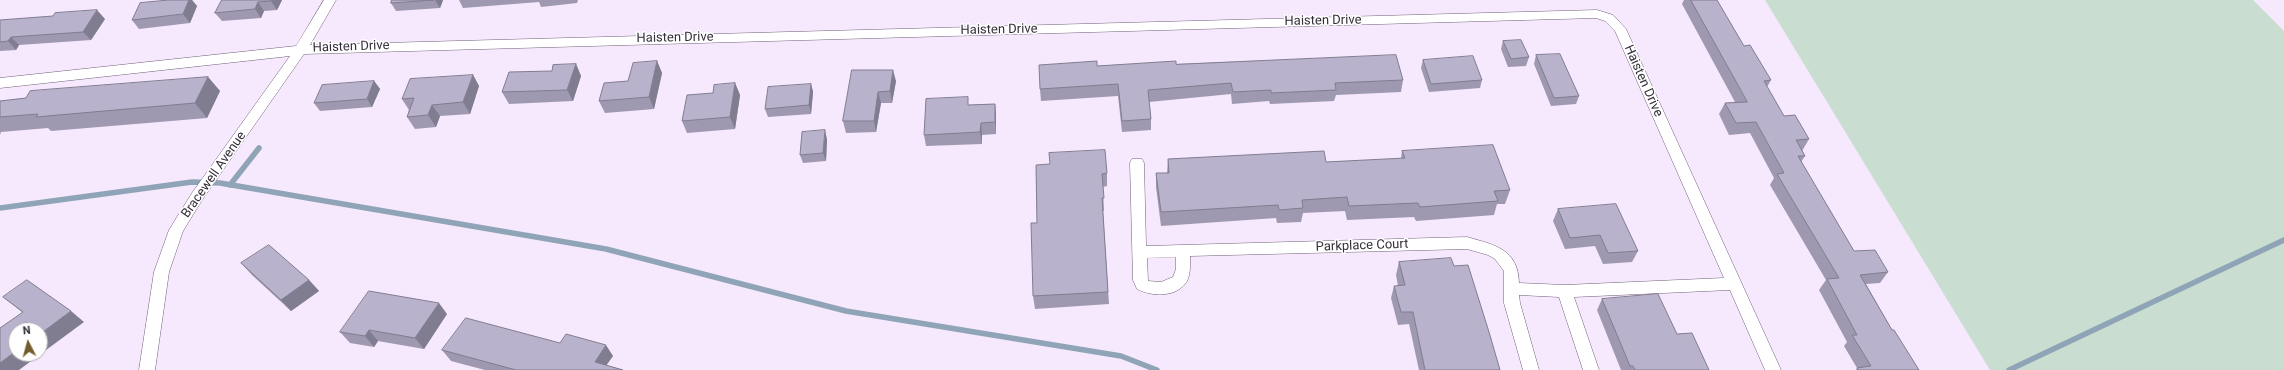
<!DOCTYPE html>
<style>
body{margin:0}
#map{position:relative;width:2284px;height:370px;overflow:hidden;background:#f6e8fd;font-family:Roboto,sans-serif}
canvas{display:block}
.north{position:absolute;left:8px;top:322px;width:40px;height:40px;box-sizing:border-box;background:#fff;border:1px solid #aeabaf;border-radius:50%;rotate:354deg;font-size:11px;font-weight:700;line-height:16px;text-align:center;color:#342e38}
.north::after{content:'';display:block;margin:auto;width:14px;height:18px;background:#745c2d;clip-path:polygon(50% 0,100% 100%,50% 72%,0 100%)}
</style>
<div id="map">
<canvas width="2284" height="370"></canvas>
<div class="north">N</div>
</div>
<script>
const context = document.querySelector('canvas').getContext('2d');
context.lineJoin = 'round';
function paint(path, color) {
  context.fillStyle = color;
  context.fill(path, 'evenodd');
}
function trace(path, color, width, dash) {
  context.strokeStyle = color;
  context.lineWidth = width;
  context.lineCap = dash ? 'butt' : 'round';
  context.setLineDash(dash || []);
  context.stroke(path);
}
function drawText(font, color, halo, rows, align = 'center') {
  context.font = font + ' Roboto,sans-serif';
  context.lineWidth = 3;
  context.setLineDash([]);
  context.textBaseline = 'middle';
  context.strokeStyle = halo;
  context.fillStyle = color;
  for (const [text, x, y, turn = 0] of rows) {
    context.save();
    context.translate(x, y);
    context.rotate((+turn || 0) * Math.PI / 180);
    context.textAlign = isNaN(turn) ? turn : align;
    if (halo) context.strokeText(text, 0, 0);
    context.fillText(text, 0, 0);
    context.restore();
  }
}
const green = new Path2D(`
 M1765,0H2253L2284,31V370H1990Z`);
const stream = new Path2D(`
 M230,185L259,148
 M0,208L192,182L220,183L606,249L846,311L1121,356L1157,370
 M2009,370L2284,240`);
const street = new Path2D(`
 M324,0H336L310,45L1597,10L1613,15L1626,29L1781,370H1765L1730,290L1574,297L1599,370H1583L1559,297L1519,295L1520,303L1539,370H1523L1504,303V271L1495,259L1488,255L1467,249L1190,256C1190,265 1191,277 1185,284C1174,298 1150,296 1137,289L1133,280L1130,163L1132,159H1142L1144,163L1146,246L1467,237C1495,245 1518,249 1519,283L1565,285L1724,278L1615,31L1605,21L1596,18L304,54L202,200L183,231L169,272L155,370H139L154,272L169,230L192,193L290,56L0,88V78L296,46ZM1176,257V269L1173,277L1161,282L1148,281L1147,258Z`);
const wall = new Path2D(`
 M169,0H192L197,6L190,23L139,29L132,20Z
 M222,0H282L277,10L264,11L261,18L222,21L215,13Z
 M392,0H443L440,8L396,11L391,3Z
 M459,0H578L577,3L541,7L539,2L463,8Z
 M1684,0H1691L1744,46L1771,80L1767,87L1784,116L1809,139L1802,151L1805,156L1801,162L1854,251L1888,272L1880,283L1866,284L1892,330L1919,370H1856L1857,368L1844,346L1847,342L1819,290L1826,280L1770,185L1774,178L1750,133L1729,135L1719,114L1725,103L1735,102L1682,4Z
 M105,19L91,40L19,45L16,50L0,51V20Z
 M1503,41L1529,57L1526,66L1508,67L1501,49Z
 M1536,55L1579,96L1576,104L1551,106L1534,64Z
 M1423,60L1482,80L1480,88L1429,92L1421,68Z
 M657,61L662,73L654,109L605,113L599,101Z
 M576,64L581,76L573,101L509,104L502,92L552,71Z
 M1176,64L1403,80L1401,92L1336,95L1334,101L1270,104L1269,101L1232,104L1231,94L1149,102L1151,119V130L1122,132L1118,96L1041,101L1040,89L1097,66Z
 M852,70L896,81L892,103H881L876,132L846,133L843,121Z
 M473,75L479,86L470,114L440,116L436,127L415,129L407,117L409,110L402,99Z
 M208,77L220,91L207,118L51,131L48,128L1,132L0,135V101Z
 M374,81L380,89L372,107L320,111L314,103Z
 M735,83L740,95L735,129L687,133L682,121L713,93Z
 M811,84L813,92L811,114L768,117L765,109Z
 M995,104L996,116V134L982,135V144L926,146L924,135L969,105Z
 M827,139L826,161L803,163L800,155Z
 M1402,151L1510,190L1505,204H1497L1494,215L1416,221L1414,217L1347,220L1345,211L1303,213L1301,222L1277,223L1276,218L1161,226L1156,187V173H1167L1168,159L1326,162L1401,159Z
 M1036,165L1107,173V186L1103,187L1104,211H1103L1109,304L1035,309L1033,296L1037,223Z
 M1558,209L1638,251L1632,262L1603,264L1595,246L1565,249L1553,221Z
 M1399,262L1454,266L1500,370H1419L1409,324L1398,325L1391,298L1394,286H1398L1396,275Z
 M241,263L309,280L319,291L291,311L252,275Z
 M3,297L84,322L22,312Z
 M1602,299L1677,334L1709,370H1621L1597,310Z
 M447,314L424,349L378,341L374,347L350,343L340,332Z
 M560,343L613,356L606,365L623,370H485L451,361L442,350Z`);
const shadedWall = new Path2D(`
 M189,0H192L197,6L190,23L183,14Z
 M272,0H282L277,10L271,1Z
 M435,0H443L440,8Z
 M258,2L264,11L261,18L255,9Z
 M97,10L105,19L91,40L83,32Z
 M11,37L19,45L16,50L8,41Z
 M657,61L662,73L654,109L649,97Z
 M576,64L581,76L573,101L567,90Z
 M893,70L896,81L892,103L890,91Z
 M473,75L479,86L470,114L463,102Z
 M208,77L220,91L207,118L195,103Z
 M374,81L380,89L372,107L367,99Z
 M735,83L740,95L735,129L730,117Z
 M811,84L813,92L811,114L809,105Z
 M878,92L881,103L876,132L874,121Z
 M995,104L996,116V134L995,122Z
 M432,105L440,116L436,127L428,115Z
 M981,123L982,135V144L980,132Z
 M825,130L827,139L826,161L823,153Z
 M309,280L319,291L291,311L281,300Z
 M439,303L447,314L424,349L415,338Z
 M71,311L84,322L19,370H0V363L16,351V354H40V334Z
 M369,330L378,341L374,347L365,336Z
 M606,345L613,356L603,370L595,362Z`);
const building = new Path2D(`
 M169,0H189L183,14L132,20L140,3Z
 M222,0H272L271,1L258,2L255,9L215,13Z
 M392,0H434L391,3Z
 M1691,0H1717L1744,46L1750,45L1771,80L1764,81L1784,116L1795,115L1809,139L1796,140L1805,156H1798L1854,251L1875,250L1888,272L1860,275L1892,330H1894L1919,370H1858L1857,368L1871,366L1852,335H1857L1827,279L1839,278L1777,174L1784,173L1756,122L1736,123L1725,103L1747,102Z
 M97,10L83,32L11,37L8,41L0,42V20L53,16L55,13Z
 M1521,40L1529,57L1511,59L1503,41Z
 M1560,54L1579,96L1554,98L1536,55Z
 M1396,55L1403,80L1335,83L1336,90L1271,93V90L1233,92L1231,83L1148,90L1151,119L1122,121L1118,84L1040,89L1039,65L1097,61V66L1176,61V64Z
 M1473,56L1482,80L1431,84L1423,60Z
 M657,61L649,97L599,101L604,83L628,81L633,63Z
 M576,64L567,90L502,92L509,72L552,71L553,65Z
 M852,70H893L890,91L878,92L874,121H843Z
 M473,75L463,102L432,105L428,115L407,117L414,98L402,99L410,79Z
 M208,77L195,103L36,117L38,114L0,117V101L26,98L30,91Z
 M374,81L367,99L314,103L322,85Z
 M735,83L730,117L682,121L687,95L713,93L714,85Z
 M811,84L809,105L765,109L768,87Z
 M968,97V105L995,104V122L981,123L980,132L924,135L926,99Z
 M825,130L823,153L800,155L802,132Z
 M1493,145L1510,190L1494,191L1498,201L1420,207L1418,203L1349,206L1347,197L1302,200L1303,208L1279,210L1278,205L1161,212L1156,173H1169L1168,159L1324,151L1326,162L1405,158L1402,151Z
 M1105,150L1107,173L1102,174L1104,198H1102L1108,292L1033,296L1031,223H1037L1036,165L1050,164L1049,153Z
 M1616,204L1638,251L1608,253L1600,235L1570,238L1558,209Z
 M269,245L309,280L281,300L241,263Z
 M1451,258L1454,266L1468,265L1489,332L1500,370H1425L1413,312H1401L1394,286L1405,285L1399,262Z
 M27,280L71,311L40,334V330H16V351L0,363V328L23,312L3,297Z
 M369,291L439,303L415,338L369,330L365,336L340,332Z
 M1658,294L1677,334L1692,333L1709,370H1635L1633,366H1630L1602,299Z
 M466,318L560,343L566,334L606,345L595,362L623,370H516L442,350Z`);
const streetNames = [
 ["Haisten Drive",1323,21,-1],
 ["Haisten Drive",999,30,-1],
 ["Haisten Drive",675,38,-1],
 ["Haisten Drive",351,47,-2],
 ["Haisten Drive",1643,81,66],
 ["Bracewell Avenue",214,175,-55],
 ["Parkplace Court",1362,246,-2]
];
paint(green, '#c9ded0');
trace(stream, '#90a4b8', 5.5);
trace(street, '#6f6177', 1);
paint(street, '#fff');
paint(wall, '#9e99b0');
paint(shadedWall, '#817d90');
paint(building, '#b8b2cd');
trace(building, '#817d90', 1);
drawText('13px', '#342e38', '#fff', streetNames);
</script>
